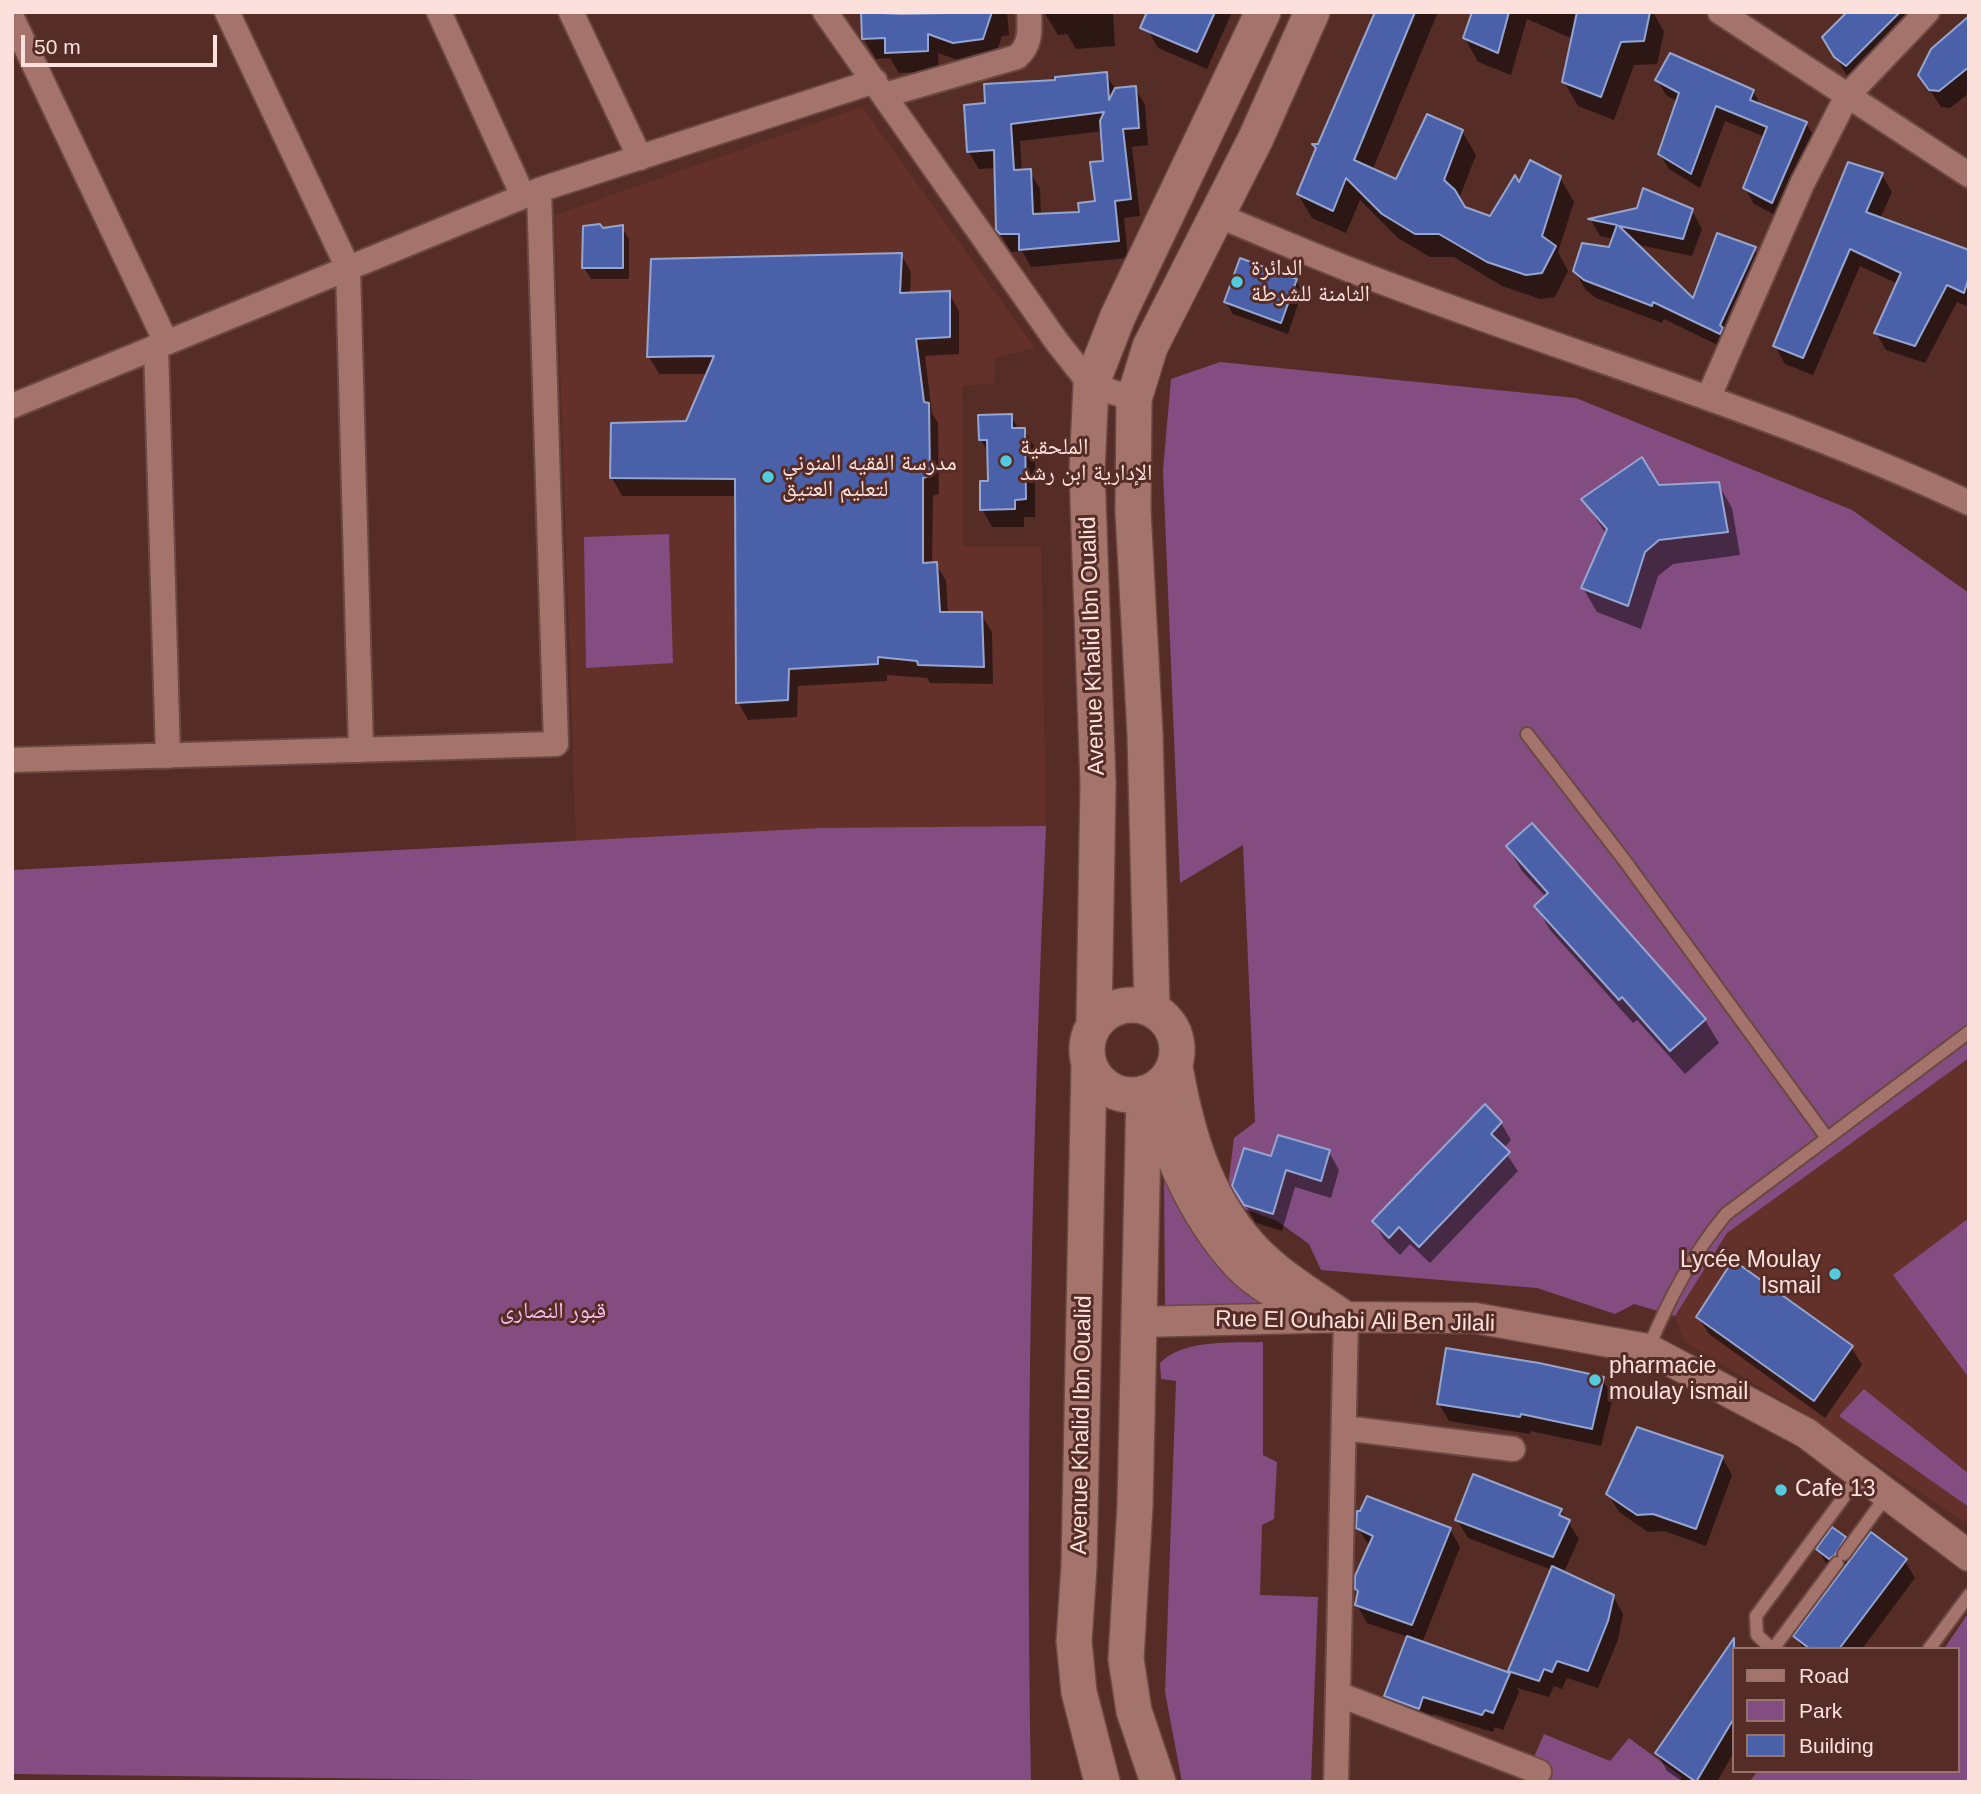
<!DOCTYPE html>
<meta charset="utf-8">
<style>
body{margin:0}
#map{position:relative;width:1981px;height:1794px;overflow:hidden;background:#552c26;font-family:Arial,sans-serif}
canvas{display:block}
.frame{position:absolute;inset:0;border:14px solid #fce0db;pointer-events:none}
.legend{position:absolute;left:1732px;top:1647px;width:228px;height:126px;box-sizing:border-box;background:#552c26;border:2px solid #98746e;margin:0;padding:9px 12px;list-style:none;font-size:21px;color:#fce0db}
.legend li{display:flex;align-items:center;gap:14px;height:35px}
.legend b{width:35px;border:2px solid #98746e}
.scale{position:absolute;left:21px;top:35px;width:196px;height:32px;box-sizing:border-box;border:4px solid #fce0db;border-top:0;padding-left:9px;font-size:21px;line-height:24px;white-space:nowrap;color:#fce0db;-webkit-text-stroke:5px #552c26;paint-order:stroke}
</style>
<div id="map">
<canvas width="1981" height="1794"></canvas>
<div class="frame"></div>
<ul class="legend">
<li><b style="height:9px;background:#a4746c"></b>Road</li>
<li><b style="height:19px;background:#844d81"></b>Park</li>
<li><b style="height:19px;background:#4a61aa"></b>Building</li>
</ul>
<div class="scale">50 m</div>
</div>
<script>
const context = document.querySelector('canvas').getContext('2d');
context.lineJoin = 'round';
function paint(path, color) {
  context.fillStyle = color;
  context.fill(path, 'evenodd');
}
function trace(path, color, width, dash) {
  context.strokeStyle = color;
  context.lineWidth = width;
  context.lineCap = dash ? 'butt' : 'round';
  context.setLineDash(dash || []);
  context.stroke(path);
}
function drawText(font, color, halo, rows, align = 'center') {
  context.font = font + ' Arial,"Noto Naskh Arabic",sans-serif';
  context.lineWidth = 6;
  context.setLineDash([]);
  context.textBaseline = 'middle';
  context.strokeStyle = halo;
  context.fillStyle = color;
  for (const [text, x, y, turn = 0] of rows) {
    context.save();
    context.translate(x, y);
    context.rotate((+turn || 0) * Math.PI / 180);
    context.textAlign = isNaN(turn) ? turn : align;
    if (halo) context.strokeText(text, 0, 0);
    context.fillText(text, 0, 0);
    context.restore();
  }
}
const built = new Path2D(`
 M862,107L1035,348L994,358V383L962,386L963,546L1041,547L1046,826L576,841L555,215Z
 M1969,1058V1525L1794,1408L1685,1342L1675,1316L1727,1233Z`);
const green = new Path2D(`
 M1220,362L1576,398L1852,510L1969,593V1058L1727,1233L1675,1316L1634,1304L1615,1314L1537,1288L1321,1270L1309,1244L1277,1221L1226,1202L1234,1138L1255,1122L1243,845L1180,883L1163,470L1171,379Z
 M669,534L673,663L586,668L584,537Z
 M1046,826C1032,1144 1025,1463 1031,1782H643L12,1774V870L822,828Z
 M1164,1170L1269,1305L1165,1308Z
 M1969,1218V1378L1893,1275Z
 M1263,1342V1455L1277,1462L1274,1519L1262,1525L1260,1595L1318,1597L1311,1782H1182L1165,1692L1176,1381L1161,1379L1160,1363C1183,1339 1232,1343 1263,1342Z
 M1864,1389L1969,1474V1507L1839,1416Z
 M1969,1612V1782H1749L1758,1771H1958V1649H1944Z
 M1544,1734L1610,1761L1629,1738L1682,1777L1680,1782H1523Z`);
const shadow = new Path2D(`
 M863,12H912V15L1007,12L1009,35L1002,36L994,59L966,63L938,53L939,71L899,73L890,58L876,59L864,39Z
 M1044,12H1113L1115,46L1076,49L1067,34L1058,35Z
 M1155,12H1232L1207,69L1158,48L1148,30Z
 M1377,12H1438L1372,171L1397,182L1462,131L1476,155L1459,199L1464,208L1490,218L1519,185L1560,178L1574,202L1558,252L1568,271L1555,297L1540,299L1502,286L1454,257H1430L1398,238L1360,200L1346,233L1312,218L1298,194Z
 M1474,12H1653L1664,32L1657,64L1634,65L1614,120L1578,106L1564,82L1573,39L1527,19L1511,75L1478,62L1465,38Z
 M1850,12H1938L1850,81L1824,37Z
 M1969,18V93L1950,108L1941,107L1920,75Z
 M1106,74L1115,89L1135,88L1145,105L1148,145L1132,147L1140,216L1124,218L1128,258L1031,267L1022,251L1011,252L998,230L996,168L979,169L968,151L987,105L1011,92ZM1103,131L1105,162L1097,203L1081,214L1041,215L1040,189L1030,171H1022L1020,141Z
 M1657,80L1753,91L1761,106L1806,123L1815,139L1781,218L1754,204L1745,188L1765,137L1725,121L1700,188L1669,169L1660,154L1678,102L1666,95Z
 M1882,175L1892,192L1880,219L1969,252V307L1957,302L1925,363L1886,350L1876,333L1898,284L1860,266L1813,375L1785,364L1775,346Z
 M1638,210L1692,211L1702,229L1692,256L1635,244L1694,301L1754,249L1765,266L1730,351L1664,319L1662,323L1596,298L1585,289L1575,271L1610,249L1614,239L1600,236L1591,220Z
 M622,227L629,239V279H591L584,268L602,230Z
 M901,254L911,272L910,294L949,293L959,311V354L925,356L932,413L938,423L939,494L933,496L932,564H936L946,581L948,614H981L992,632L993,684L930,683L927,678L887,675V681L798,686L797,717L748,720L738,702L737,496H622L612,478L687,423L708,374H659L649,357Z
 M1296,280L1302,292L1288,334L1233,314L1226,302Z
 M1011,416L1019,430H1024L1035,447V517H1024V527H992L982,509L989,483V454L981,440Z
 M1718,484L1732,508L1740,555L1673,564L1658,576L1641,629L1597,612L1583,588L1606,534L1583,499L1658,487Z
 M1508,847L1705,1020L1719,1043L1685,1074L1637,1020L1633,1023L1550,930L1536,906L1546,897L1522,871Z
 M1501,1123L1511,1140L1503,1149L1518,1171L1430,1263L1410,1244L1400,1255L1384,1239L1374,1222Z
 M1329,1152L1339,1170L1331,1198L1295,1187L1282,1231L1256,1223L1234,1185L1272,1158Z
 M1698,1317L1852,1348L1862,1365L1825,1418L1709,1334Z
 M1602,1379L1613,1397L1601,1446L1530,1431V1434L1449,1421L1439,1404Z
 M1722,1457L1732,1475L1706,1546L1664,1531L1648,1532L1619,1512L1608,1494Z
 M1474,1476L1561,1511L1579,1539L1563,1574L1613,1596L1623,1614L1618,1640L1598,1688L1567,1678L1562,1689L1554,1686L1549,1697L1517,1688L1519,1692L1503,1730L1495,1727L1493,1732L1433,1714L1429,1726L1396,1714L1386,1696L1408,1637L1367,1623L1357,1605L1370,1547L1358,1528L1450,1529L1460,1547L1422,1643L1512,1675L1510,1671L1552,1570L1468,1538L1457,1520Z
 M1844,1538L1855,1556L1905,1561L1915,1578L1862,1649H1803L1796,1636L1841,1576L1828,1567L1818,1549Z
 M1729,1648L1734,1652V1752L1717,1782H1683L1667,1771L1657,1753Z`);
const building = new Path2D(`
 M861,12L902,14L992,12L983,39L953,43L928,34V51L885,53V38L862,39Z
 M1147,12H1215L1197,52L1140,28Z
 M1375,12H1415L1354,160L1396,179L1427,114L1463,130L1444,180L1455,190L1465,207L1490,216L1515,175L1519,182L1530,160L1561,176L1542,236L1556,246L1542,273L1526,275L1487,262L1439,234H1415L1382,214L1346,178L1333,211L1297,194L1316,148L1312,144H1318Z
 M1472,12H1509L1498,53L1463,38Z
 M1577,12H1650L1644,41L1621,42L1601,97L1562,82Z
 M1847,12H1900L1846,66L1834,57L1822,37Z
 M1969,16V67L1939,91L1929,90L1918,75L1931,49Z
 M1670,53L1754,90L1750,100L1807,122L1772,203L1743,188L1767,127L1716,106L1691,174L1658,154L1679,93L1655,80Z
 M1107,72L1109,100L1115,88L1136,86L1139,128L1123,129L1131,199L1115,201L1119,241L1019,250V234H1000L996,230L994,150L967,152L964,105L985,103L984,84L1055,80V77ZM1104,112L1100,121L1103,161L1090,162L1095,201L1078,203L1079,212L1033,214L1031,169L1014,170L1011,124Z
 M1848,162L1883,173L1866,212L1969,250V277L1964,293L1947,285L1915,346L1874,333L1901,273L1850,249L1803,358L1773,346Z
 M1643,188L1693,209L1683,239L1619,226L1693,298L1717,233L1756,247L1720,325L1723,328L1720,334L1653,302L1652,306L1584,280L1573,271L1582,243L1609,247L1617,225L1588,219L1637,208Z
 M600,224L603,228L623,225V268H582L583,226Z
 M902,253L900,293L950,291V337L916,339L924,402L929,403L930,476L923,478V563L937,562L940,612H982L984,667L918,665L917,661L878,657V664L789,669L788,700L736,703L735,479L610,478L611,423L686,421L714,356L647,357L651,259Z
 M1240,258L1297,279L1281,323L1224,302Z
 M1012,414V428H1025L1026,499L1015,500V509L980,510V481H988L987,440H979L978,415Z
 M1642,457L1659,485L1719,482L1728,532L1659,540L1645,552L1628,606L1581,588L1607,529L1581,499Z
 M1532,823L1706,1019L1670,1051L1622,997L1619,1000L1534,906L1548,893L1506,846Z
 M1485,1104L1502,1122L1491,1134L1510,1152L1419,1247L1399,1227L1389,1238L1372,1221Z
 M1278,1135L1330,1150L1321,1181L1286,1170L1273,1214L1244,1205L1232,1186L1244,1148L1271,1156Z
 M1733,1260L1853,1346L1814,1401L1696,1317Z
 M1446,1348L1539,1363L1604,1377L1592,1429L1521,1414L1520,1417L1437,1404Z
 M1637,1427L1723,1456L1696,1529L1653,1514L1637,1515L1606,1494Z
 M1473,1474L1562,1509L1559,1515L1570,1520L1553,1557L1455,1520Z
 M1367,1496L1451,1528L1412,1625L1355,1605L1358,1591L1355,1589V1576L1373,1536L1356,1528L1357,1511H1360Z
 M1832,1527L1846,1537L1835,1555L1829,1559L1816,1549Z
 M1871,1532L1907,1559L1839,1649H1810L1793,1636Z
 M1552,1566L1614,1595L1608,1621L1588,1671L1557,1661L1552,1672L1544,1669L1539,1681L1508,1671Z
 M1407,1636L1510,1673L1493,1713L1485,1710L1482,1715L1423,1697L1419,1709L1384,1696Z
 M1734,1638V1718L1696,1782L1655,1753Z`);
const service = new Path2D(`
 M1527,734L1625,861L1827,1138
 M1648,1349C1669,1299 1692,1255 1726,1214L1969,1032
 M1844,1554L1887,1495
 M1772,1649L1757,1635L1756,1616L1860,1475
 M1773,1649L1837,1563
 M1929,1649L1969,1595`);
const minor = new Path2D(`
 M227,12L348,268L361,750
 M439,12L523,196
 M571,12L640,158
 M825,12L1057,342L1091,385L1134,399
 M1720,12L1969,175
 M12,18L166,342
 M885,95L1017,57C1031,45 1030,30 1029,12
 M1217,215C1268,236 1318,258 1369,277C1569,354 1774,412 1969,503
 M156,346L168,756
 M1709,396L1802,184L1847,96L1927,12
 M12,406L539,190L875,81
 M12,760L556,744L539,190
 M1344,1428L1513,1449
 M1338,1694L1539,1772
 M1336,1782L1346,1317`);
const tertiary = new Path2D(`
 M1176,1058C1187,1125 1205,1193 1252,1245C1278,1274 1315,1295 1346,1317
 M1156,1088C1157,1146 1204,1236 1248,1275C1268,1292 1294,1304 1318,1316
 M1139,1322L1346,1317L1475,1318L1648,1349L1806,1433L1969,1556`);
const secondary = new Path2D(`
 M1087 1050a45 45 0 1 1 90 0a45 45 0 1 1-90 0Z
 M1152,1009L1145,734L1133,511L1134,399L1150,347L1256,138L1312,12
 M1094,1024L1098,783L1087,471L1091,385L1118,316L1263,12
 M1089,1065L1079,1566L1074,1641L1079,1692L1102,1782
 M1144,1093L1135,1506L1126,1659L1134,1711L1158,1782`);
const markers = [
 [1237,282,7,"#54cadd"],
 [1006,461,7,"#54cadd"],
 [768,477,7,"#54cadd"],
 [1835,1274,7,"#54cadd"],
 [1595,1380,7,"#54cadd"],
 [1781,1490,7,"#54cadd"]
];
const poiNames = [
 ["الدائرة",1251,269],
 ["الثامنة للشرطة",1251,295],
 ["الملحقية",1020,448],
 ["الإدارية ابن رشد",1020,474],
 ["مدرسة الفقيه المنوني",782,464],
 ["لتعليم العتيق",782,490],
 ["Lycée Moulay",1821,1261,"right"],
 ["Ismail",1821,1287,"right"],
 ["pharmacie",1609,1367],
 ["moulay ismail",1609,1393],
 ["Cafe 13",1795,1490]
];
const streetNames = [
 ["Avenue Khalid Ibn Oualid",1093,646,-92],
 ["Rue El Ouhabi Ali Ben Jilali",1355,1322,1],
 ["Avenue Khalid Ibn Oualid",1082,1425,-89]
];
const parkNames = [
 ["قبور النصارى",553,1312]
];
paint(built, '#63312a');
paint(green, '#844d81');
paint(shadow, '#0007');
paint(building, '#4a61aa');
trace(building, '#96a5cf', 2);
trace(service, '#6c4843', 16);
trace(minor, '#6c4843', 28);
trace(tertiary, '#6c4843', 33);
trace(secondary, '#6c4843', 38);
trace(service, '#a4746c', 12);
trace(minor, '#a4746c', 24);
trace(tertiary, '#a4746c', 30);
trace(secondary, '#a4746c', 35);
for (const [x, y, r, color] of markers) {
  const dot = new Path2D();
  dot.arc(x, y, r, 0, 2 * Math.PI);
  context.fillStyle = color;
  context.fill(dot);
  trace(dot, '#552c26', 2.5);
}
drawText('23px', '#fce0db', '#552c26', poiNames, 'left');
drawText('23px', '#fce0db', '#552c26', streetNames);
drawText('23px', '#f6bff1', '#552c26', parkNames);
</script>
